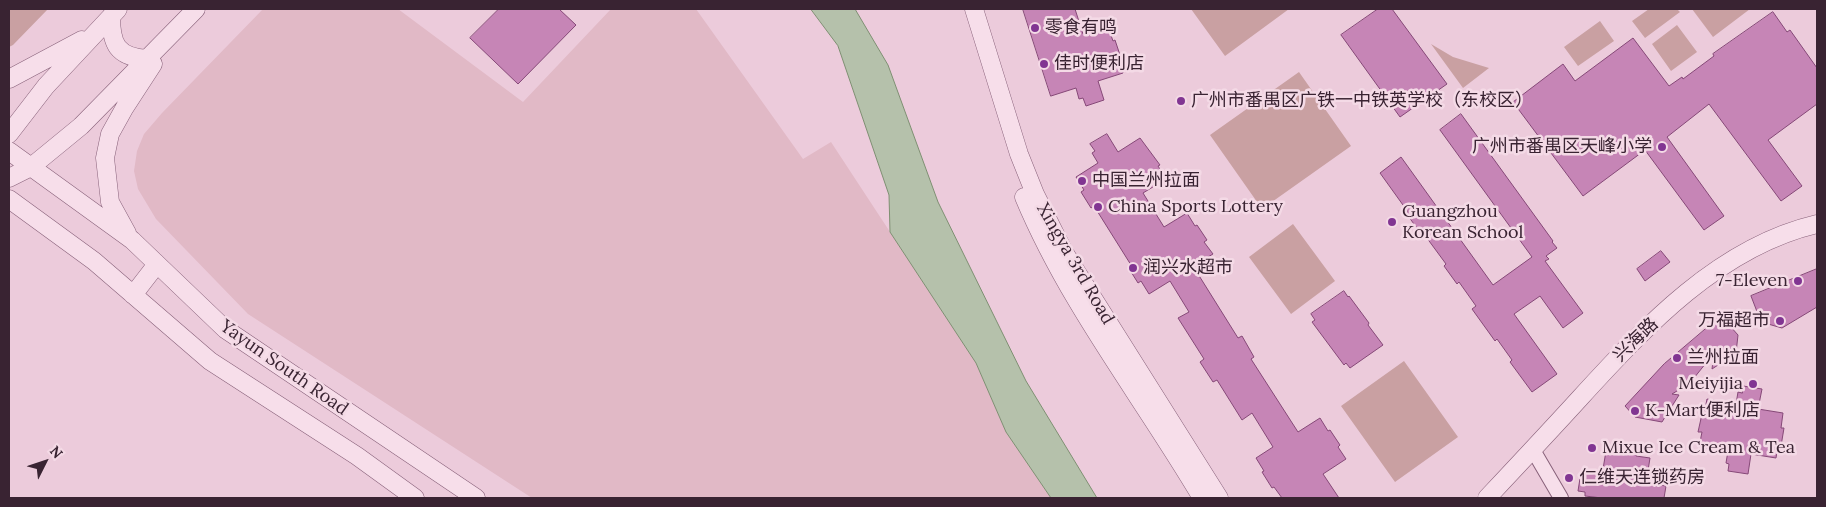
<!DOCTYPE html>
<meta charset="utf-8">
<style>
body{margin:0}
#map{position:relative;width:1826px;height:507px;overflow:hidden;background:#eccbdb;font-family:Lora,serif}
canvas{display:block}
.frame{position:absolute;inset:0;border:10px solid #392332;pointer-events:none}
.north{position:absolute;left:20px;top:437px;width:50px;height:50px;-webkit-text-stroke:4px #f4dae6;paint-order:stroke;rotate:49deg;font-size:14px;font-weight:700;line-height:20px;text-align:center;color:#392332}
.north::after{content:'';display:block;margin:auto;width:18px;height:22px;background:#392332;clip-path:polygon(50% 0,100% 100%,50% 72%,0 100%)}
</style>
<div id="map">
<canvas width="1826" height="507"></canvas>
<div class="frame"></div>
<div class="north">N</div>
</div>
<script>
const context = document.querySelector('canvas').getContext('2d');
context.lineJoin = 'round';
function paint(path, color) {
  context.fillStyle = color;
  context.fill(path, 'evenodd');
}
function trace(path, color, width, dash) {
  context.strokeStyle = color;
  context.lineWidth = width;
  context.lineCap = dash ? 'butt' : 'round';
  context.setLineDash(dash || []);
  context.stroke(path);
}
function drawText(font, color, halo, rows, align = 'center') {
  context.font = font + ' Lora,"Noto Sans SC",serif';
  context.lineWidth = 5;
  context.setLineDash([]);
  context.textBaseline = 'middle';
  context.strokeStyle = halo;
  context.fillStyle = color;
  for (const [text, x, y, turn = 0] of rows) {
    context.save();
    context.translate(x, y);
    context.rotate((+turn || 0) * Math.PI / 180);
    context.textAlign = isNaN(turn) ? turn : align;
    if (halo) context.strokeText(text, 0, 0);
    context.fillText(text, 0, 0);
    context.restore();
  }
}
const farmland = new Path2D(`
 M263,9H398L523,102L611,9H696L803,159L831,142L976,363L1006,432L1051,498H532L248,314L156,219L138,189L134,171L137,151L144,134L162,113Z`);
const green = new Path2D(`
 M9,9H48L13,45L9,47Z
 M1191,9H1289L1225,56Z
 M1649,9H1677L1680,12L1645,38L1632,21Z
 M1692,9H1750L1713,37Z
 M1600,21L1614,41L1578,66L1564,47Z
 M1677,25L1697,52L1671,71L1652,44Z
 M1431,44L1453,57L1489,68L1463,88Z
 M1299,72L1351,146L1262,209L1210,135Z
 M1293,224L1335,281L1291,314L1249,257Z
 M1404,361L1458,437L1395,482L1341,406Z`);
const water = new Path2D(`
 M811,9H855L888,65L938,202L1026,381L1097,498H1051L1006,432L976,363L890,232L889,195L838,46Z`);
const building = new Path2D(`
 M499,9H559L576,25L518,84L470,38Z
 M1023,9H1075L1083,34L1108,27L1113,41L1115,40L1121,58H1118L1123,73L1098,81L1104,100L1086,106L1083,98L1079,99L1076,88L1051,96Z
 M1378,9H1392L1447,84L1400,117L1341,35Z
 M1773,12L1787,32L1790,30L1817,68V104L1768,140L1802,186L1781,201L1709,104L1667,137L1724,216L1704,230L1645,150L1583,196L1513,102L1563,64L1575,81L1633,38L1669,86L1682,77L1683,79L1714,56L1713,54Z
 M1461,114L1553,241L1552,242L1557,248L1546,256L1549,259L1545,261L1583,313L1563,328L1540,296L1514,314L1557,374L1532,392L1510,362L1512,360L1497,339L1495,341L1472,309L1476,306L1459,282L1457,284L1444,266L1446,264L1421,230L1419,231L1406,213L1408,212L1380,173L1401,157L1493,285L1532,257L1440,130Z
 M1107,134L1118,152L1140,138L1160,165L1158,166L1166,179L1143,193L1164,227L1187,213L1195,226L1197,225L1207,240L1204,242L1213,254L1193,266L1238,338L1242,336L1254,357L1251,359L1298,432L1320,418L1328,431L1330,430L1340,445L1338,447L1346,459L1323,474L1339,498H1282L1274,487L1272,488L1262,472L1264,471L1256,458L1273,447L1252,413L1242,420L1217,380L1213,382L1200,362L1204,359L1178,318L1189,312L1170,281L1149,294L1141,281L1138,283L1128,267L1131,265L1094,206L1091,208L1081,192L1084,190L1076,177L1098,163L1092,153L1095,151L1090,144Z
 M1661,251L1670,262L1645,281L1637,269Z
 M1817,269V307L1782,328L1761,322L1751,296Z
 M1344,291L1348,297L1349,296L1369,323L1368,325L1383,345L1350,368L1346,363L1344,365L1312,322L1315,320L1311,314Z
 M1721,316L1738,335L1736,353L1712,369L1714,353L1690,383L1672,394L1679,395L1662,422L1635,417L1625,406L1664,364Z
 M1743,386L1762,389L1758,409L1783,413L1781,428H1784L1781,446L1778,445L1776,458L1751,454L1748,474L1728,471L1729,464L1726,463L1728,451L1699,447L1702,432H1698L1702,414H1704L1707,399L1736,404L1738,392L1742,393Z
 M1620,449L1637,452L1636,456L1650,458L1646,483L1666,486L1664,498H1602L1585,496V492L1578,491L1581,472L1602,475L1606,451L1620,453Z`);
const minor = new Path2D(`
 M1533,450L1561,498`);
const tertiary = new Path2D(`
 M974,9L1019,154L1035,194L1064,252L1219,498
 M111,16C111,44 117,57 147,59
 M9,79L82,40
 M9,134L46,86L118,9
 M9,151L132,240L225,329L476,498
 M9,178L31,167L81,126L196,9
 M1024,197C1069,305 1143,398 1202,498
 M9,199L94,261L210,361L357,456L415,498
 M127,233L110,202L105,158L110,134L125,107L153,64
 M133,295L157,264
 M1487,498C1518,465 1549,432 1580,398C1646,326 1719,247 1817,224`);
const markers = [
 [1035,28,5,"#813592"],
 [1044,64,5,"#813592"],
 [1181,101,5,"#813592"],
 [1662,147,5,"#813592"],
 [1082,181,5,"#813592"],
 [1098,207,5,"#813592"],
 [1392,222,5,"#813592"],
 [1133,268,5,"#813592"],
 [1798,281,5,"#813592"],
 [1780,321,5,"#813592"],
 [1677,358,5,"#813592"],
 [1753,384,5,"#813592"],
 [1635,411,5,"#813592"],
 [1592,448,5,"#813592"],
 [1569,478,5,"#813592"]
];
const poiNames = [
 ["零食有鸣",1045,28],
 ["佳时便利店",1054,64],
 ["广州市番禺区广铁一中铁英学校（东校区）",1191,101],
 ["广州市番禺区天峰小学",1652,147,"right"],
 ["中国兰州拉面",1092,181],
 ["China Sports Lottery",1108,207],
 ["Guangzhou",1402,212],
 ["Korean School",1402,233],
 ["润兴水超市",1143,268],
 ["7-Eleven",1788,281,"right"],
 ["万福超市",1770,321,"right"],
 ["兰州拉面",1687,358],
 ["Meiyijia",1743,384,"right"],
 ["K-Mart便利店",1645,411],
 ["Mixue Ice Cream & Tea",1602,448],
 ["仁维天连锁药房",1579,478]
];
const streetNames = [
 ["Xingya 3rd Road",1075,264,60],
 ["兴海路",1636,340,-44],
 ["Yayun South Road",284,368,35]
];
paint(farmland, '#e1b9c6');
paint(green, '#c9a0a2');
paint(water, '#b5c1ab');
trace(water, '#7e8f72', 1);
paint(building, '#c685b6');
trace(building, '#854877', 1);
trace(minor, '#876079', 16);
trace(tertiary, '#876079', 19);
trace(minor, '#f7deea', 14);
trace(tertiary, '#f7deea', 18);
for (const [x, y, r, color] of markers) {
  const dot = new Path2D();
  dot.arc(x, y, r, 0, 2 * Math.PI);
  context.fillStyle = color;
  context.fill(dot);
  trace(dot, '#f4dae6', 2);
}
drawText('18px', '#392332', '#f4dae6', poiNames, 'left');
drawText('18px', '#392332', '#f4dae6', streetNames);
</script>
